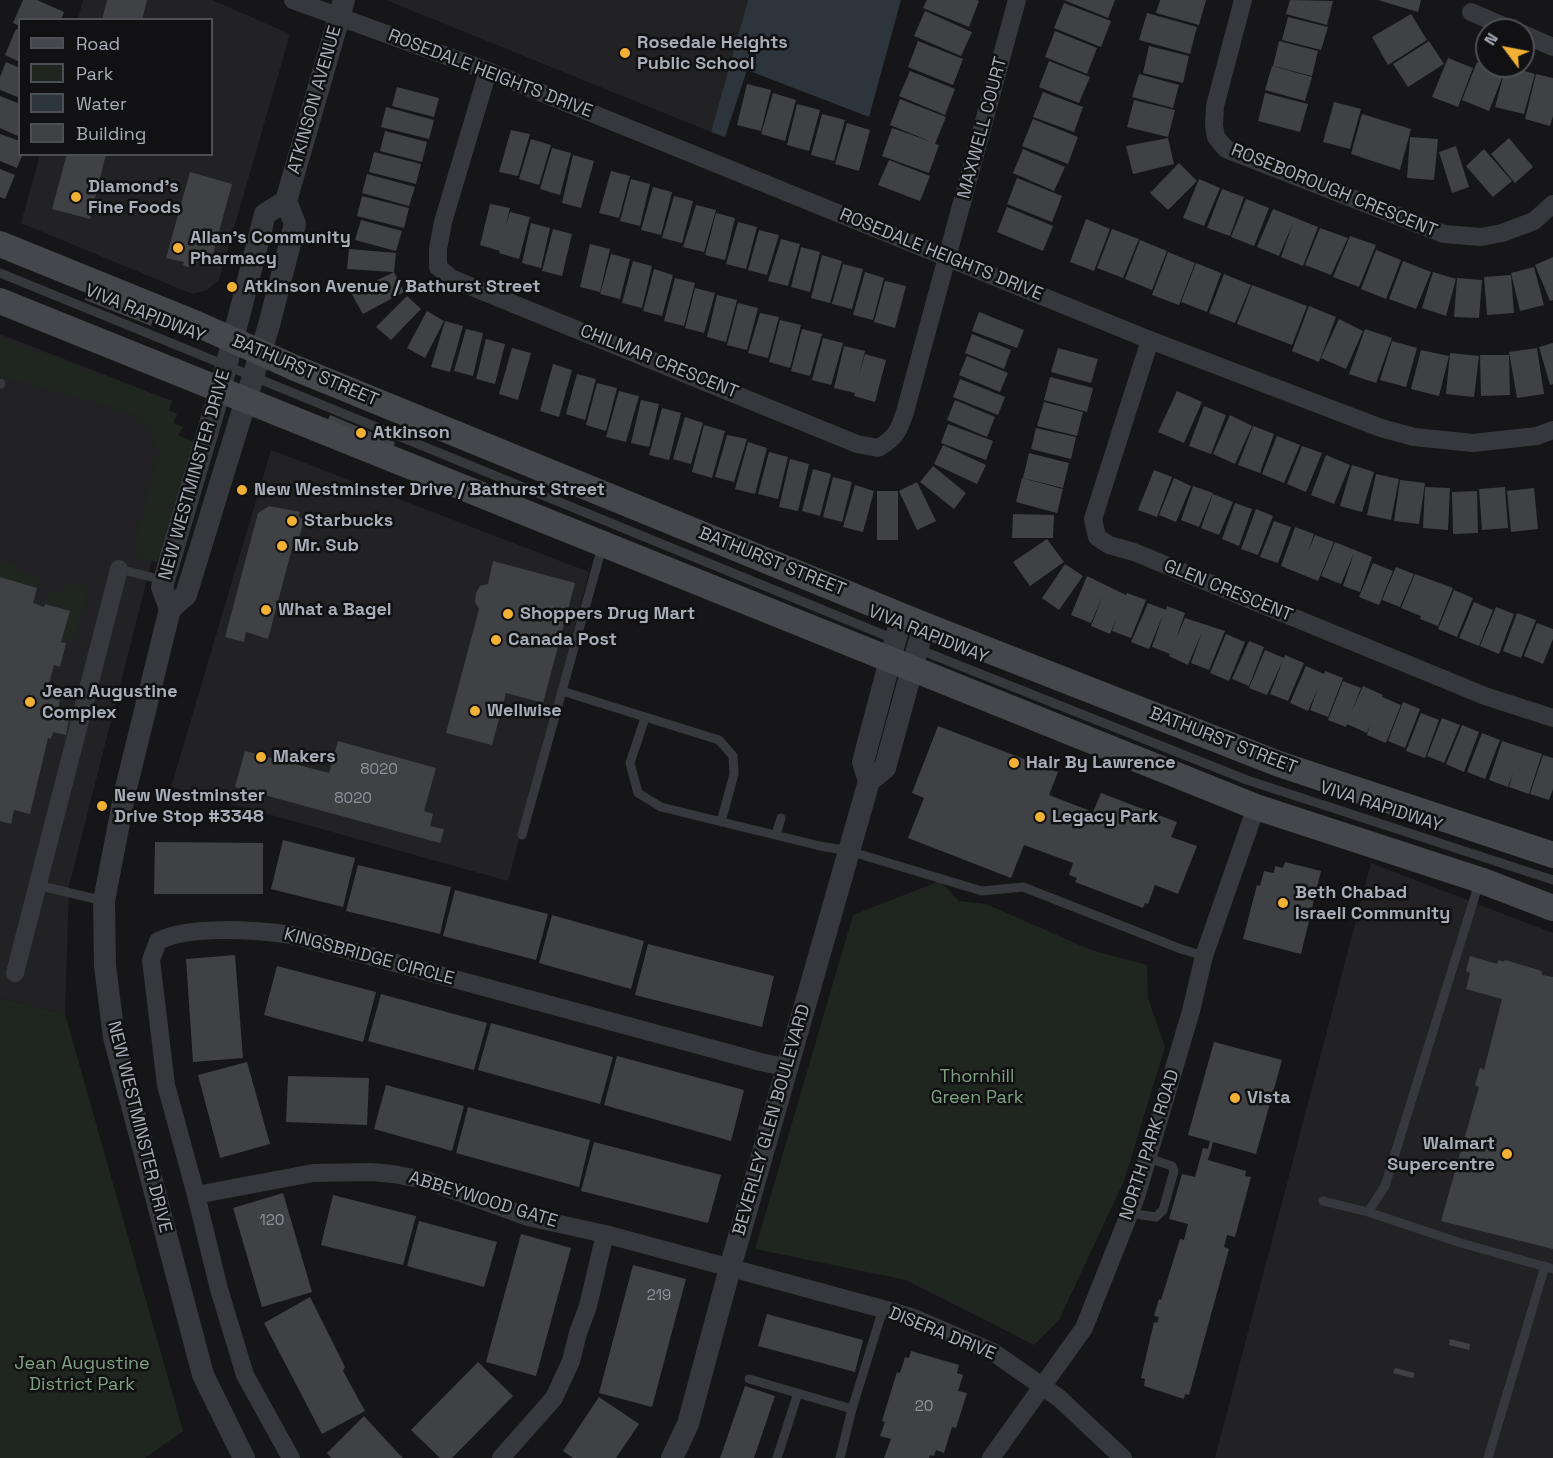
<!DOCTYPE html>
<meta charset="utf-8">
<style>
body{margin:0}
#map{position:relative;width:1553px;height:1458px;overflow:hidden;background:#161618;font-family:"Space Grotesk",sans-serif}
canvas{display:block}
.legend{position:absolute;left:18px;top:18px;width:195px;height:138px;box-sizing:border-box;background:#111113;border:2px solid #4d4f55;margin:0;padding:8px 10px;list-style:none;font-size:18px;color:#a8adb8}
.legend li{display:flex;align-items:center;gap:12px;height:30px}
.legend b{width:30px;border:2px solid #4d4f55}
.north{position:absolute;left:1475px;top:18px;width:60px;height:60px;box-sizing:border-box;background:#111113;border:2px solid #4d4f55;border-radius:50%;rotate:302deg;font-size:16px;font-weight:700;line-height:24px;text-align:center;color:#a8adb8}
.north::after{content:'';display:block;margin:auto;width:21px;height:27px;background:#f2b134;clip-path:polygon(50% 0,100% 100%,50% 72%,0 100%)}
</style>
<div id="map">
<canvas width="1553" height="1458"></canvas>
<ul class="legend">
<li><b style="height:8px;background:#45474d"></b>Road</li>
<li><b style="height:16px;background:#1e261f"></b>Park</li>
<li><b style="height:16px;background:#2c353c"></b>Water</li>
<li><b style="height:16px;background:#404145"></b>Building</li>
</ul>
<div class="north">N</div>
</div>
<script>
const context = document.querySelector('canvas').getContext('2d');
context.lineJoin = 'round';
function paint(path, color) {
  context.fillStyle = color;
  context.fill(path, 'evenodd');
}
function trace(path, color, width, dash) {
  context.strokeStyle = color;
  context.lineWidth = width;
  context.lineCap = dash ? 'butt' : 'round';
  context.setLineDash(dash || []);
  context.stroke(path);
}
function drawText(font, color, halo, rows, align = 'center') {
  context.font = font + ' "Space Grotesk",sans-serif';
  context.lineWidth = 5;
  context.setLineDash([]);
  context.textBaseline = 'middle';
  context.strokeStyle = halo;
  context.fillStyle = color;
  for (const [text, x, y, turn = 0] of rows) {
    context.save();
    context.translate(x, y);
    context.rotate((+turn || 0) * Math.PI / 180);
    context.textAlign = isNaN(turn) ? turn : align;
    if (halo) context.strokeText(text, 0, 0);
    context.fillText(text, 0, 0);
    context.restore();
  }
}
const built = new Path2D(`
 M83,0H212L290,34L219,280L207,290L192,294L21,223L40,155L212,154V20L78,19Z
 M386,0H748L711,132Z
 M0,334L172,401L169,410L177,414L173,423L183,427L178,435L183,438L69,886L65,1014L0,998Z
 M271,450L589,572L508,881L171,787Z
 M1371,863L1553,933V1458H1215Z`);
const green = new Path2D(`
 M0,337L172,401L169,410L177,414L173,423L183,427L178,435L196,443L161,558L158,561C144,564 138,558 135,545C140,527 145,509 149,491C160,455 165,439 132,413L0,376Z
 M0,560L19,565L17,571L40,578L37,588L0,577Z
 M67,582L82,586L87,594L74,639L66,643L61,642L69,611L45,604L48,590L64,594Z
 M940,881L959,901L986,904L1091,950L1147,965L1148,998L1165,1047L1124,1181L1059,1320L1034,1345L906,1280L755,1249L853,915Z
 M0,998L65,1014L183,1431L145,1458H0Z`);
const water = new Path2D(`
 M748,0H901L869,117L747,70L725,137L711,132Z`);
const building = new Path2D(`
 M23,0H37L64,12L61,20H20V26L13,23Z
 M107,0H147L142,20H102Z
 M927,0H977L979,1L969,27L923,8Z
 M1064,0H1115L1108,18Z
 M1160,0H1206L1199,25L1156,13Z
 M1290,0L1333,1L1327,25L1286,14Z
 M1378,0H1421L1418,12Z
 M1064,3L1111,21L1101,47L1054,28Z
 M925,11L972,32L961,56L914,36Z
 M1147,13L1197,27L1190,54L1139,40Z
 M1411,14L1427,40L1388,65L1372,37Z
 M1288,17L1328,27L1321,50L1282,40Z
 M16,29L20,30V62L5,55Z
 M1055,31L1097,48L1087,74L1045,57Z
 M918,41L963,59L953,85L908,67Z
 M1279,41L1318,51L1312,76L1273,66Z
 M1429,41L1444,64L1408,87L1393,64Z
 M1149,46L1189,56L1183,83L1143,73Z
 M1448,58L1473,68L1458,107L1432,97Z
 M1049,61L1090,77L1079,103L1039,87Z
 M6,62L20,68V98L0,90V77Z
 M1477,62L1504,73L1489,111L1462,100Z
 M1272,66L1312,77L1305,101L1265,90Z
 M1506,66L1535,74L1524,114L1495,107Z
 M910,71L955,89L945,115L899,96Z
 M1139,74L1179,85L1173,108L1132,97Z
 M1536,74L1553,78V116L1550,126L1525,119Z
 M747,84L771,90L761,131L737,125Z
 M397,87L439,98L434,117L392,106Z
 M1043,92L1083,107L1074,132L1033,117Z
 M773,93L796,100L785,141L761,134Z
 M1265,93L1308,104L1300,132L1258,121Z
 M0,96L20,104V137L0,128Z
 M900,99L946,117L935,144L939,145L929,173L882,156L892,128L932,142L890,125Z
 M1134,100L1175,110L1168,137L1127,127Z
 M1334,102L1361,109L1350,149L1323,142Z
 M797,104L820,110L809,151L787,145Z
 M386,107L434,120L429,139L381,127Z
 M822,114L845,120L834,161L811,155Z
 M1362,114L1411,129L1400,170L1351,154Z
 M1033,119L1078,137L1068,164L1022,146Z
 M847,123L870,130L859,171L835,164Z
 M511,130L530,134L518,176L499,172Z
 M385,131L427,142L422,162L380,151Z
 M0,134L20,141V154H23L17,168L0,161Z
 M1410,137L1438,139L1434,180L1407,178Z
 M1168,138L1174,164L1133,174L1126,146Z
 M1509,138L1533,167L1515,183L1491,154Z
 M531,139L551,145L539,185L519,179Z
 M1456,146L1469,187L1452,193L1439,152Z
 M552,148L571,153L560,195L540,189Z
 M1023,149L1065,167L1054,191L1013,173Z
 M1484,149L1512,181L1493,197L1466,166Z
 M374,152L421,164L416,184L369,172Z
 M67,154H106L90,219L52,209Z
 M573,155L594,161L581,208L562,203Z
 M889,160L930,176L920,201L878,185Z
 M1179,163L1197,181L1168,210L1150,193Z
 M0,169L15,175L5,199L0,197Z
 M611,171L630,176L619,218L599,213Z
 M190,172L232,184L213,254L188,267L183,265L184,262L166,258Z
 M367,174L415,187L409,206L362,193Z
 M1017,178L1062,196L1052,222L1007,204Z
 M631,179L650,184L640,226L620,221Z
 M1199,179L1220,188L1204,226L1183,218Z
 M653,187L672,192L661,235L641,230Z
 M1222,189L1244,197L1230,236L1207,228Z
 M362,196L409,208L404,228L357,216Z
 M674,196L693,201L682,243L662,238Z
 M1246,199L1269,208L1254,246L1231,237Z
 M490,204L510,208L506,225L510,212L530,217L519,259L499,253L500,251L480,245Z
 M696,205L716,210L704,252L683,247Z
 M1007,207L1053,226L1043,251L997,232Z
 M1273,209L1318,227L1303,266L1281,257L1293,223L1279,256L1257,247Z
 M716,213L735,218L725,260L705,255Z
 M1086,219L1110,229L1094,271L1070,262Z
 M361,220L402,231L396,251L355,240Z
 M738,222L757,227L746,269L726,264Z
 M531,223L550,228L541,268L522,263Z
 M1320,228L1348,238L1331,275L1305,265Z
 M553,229L572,234L562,276L542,271Z
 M1112,229L1139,239L1123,278L1097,268Z
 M759,230L779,235L767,275L748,270Z
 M1350,236L1376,245L1359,287L1333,277Z
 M781,239L800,244L788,286L768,281Z
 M1140,240L1167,251L1152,290L1125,279Z
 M590,244L610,249L600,292L580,287Z
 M801,247L820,252L810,292L791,287Z
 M349,249L396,253L394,272L347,269Z
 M1376,250L1401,260L1386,299L1361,289Z
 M1168,252L1195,263L1179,305L1152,295Z
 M611,254L630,259L620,299L600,294Z
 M822,255L842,261L830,303L811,298Z
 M1553,257V300L1550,301L1535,265Z
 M633,261L652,266L642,308L622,303Z
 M1403,261L1431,272L1416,309L1389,299Z
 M1196,263L1221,273L1207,312L1181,302Z
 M843,264L863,269L852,309L832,304Z
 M1534,267L1544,305L1520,311L1511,273Z
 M654,269L673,275L662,316L643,311Z
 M394,272L404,292L363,314L351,293Z
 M865,272L884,278L873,320L853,315Z
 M1433,272L1456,279L1446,316L1422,308Z
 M1224,274L1251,285L1235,323L1209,313Z
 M1511,275L1514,313L1487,315L1484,277Z
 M675,278L695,283L684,326L664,321Z
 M1457,278L1482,280L1479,318L1454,317Z
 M885,281L906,286L895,328L874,322Z
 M1252,285L1307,306L1292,345L1237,324Z
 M695,288L715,293L704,333L685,328Z
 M88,291L153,318L151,326L85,300Z
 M717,295L737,300L726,342L707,337Z
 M407,296L421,309L391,340L376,327Z
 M738,303L758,308L747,350L727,345Z
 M1309,306L1336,317L1319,362L1292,351Z
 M427,311L444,321L425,358L407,348Z
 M979,312L1024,330L1017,348L972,331Z
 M760,313L779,317L768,358L748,353Z
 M1339,319L1363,331L1346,369L1321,358Z
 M780,320L801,325L790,368L769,362Z
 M445,321L463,326L450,372L431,367Z
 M466,329L483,333L473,376L454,371Z
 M802,329L822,334L810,376L791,371Z
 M1365,329L1392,338L1376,383L1349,374Z
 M972,334L1011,350L1004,369L965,353Z
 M823,338L843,343L831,385L812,380Z
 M486,339L505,344L495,384L476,379Z
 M1392,341L1417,348L1406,387L1380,380Z
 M1553,343V384L1550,385L1539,347Z
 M844,346L865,351L858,378L865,354L886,360L875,402L854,396L855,393L834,388Z
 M512,348L531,353L518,400L499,394Z
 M1058,348L1098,359L1091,383L1051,372Z
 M1537,348L1544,394L1517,398L1509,352Z
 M1421,350L1449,356L1439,396L1411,389Z
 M1450,353L1479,356L1474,397L1446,394Z
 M1480,355H1509L1510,395L1481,396Z
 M967,356L1008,373L1000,392L959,375Z
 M553,364L572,370L559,417L540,411Z
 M577,374L596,379L585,420L566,414Z
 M1050,377L1093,388L1087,412L1044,400Z
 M960,379L1005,397L998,415L953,397Z
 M597,383L617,388L606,431L586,425Z
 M619,391L639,396L626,442L606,437Z
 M1177,391L1202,402L1184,443L1158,432Z
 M641,400L659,404L649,447L631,443Z
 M955,400L995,417L987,437L947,420Z
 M1044,402L1083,412L1077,436L1037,426Z
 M1204,406L1226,415L1211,454L1189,446Z
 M662,408L681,413L669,460L649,455Z
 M330,415L395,442L392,449L326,424Z
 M1230,415L1252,426L1235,464L1213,454Z
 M685,417L703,423L691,464L673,459Z
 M948,424L993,441L986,460L941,443Z
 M704,425L725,431L712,478L692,472Z
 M1253,426L1274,434L1260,473L1238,465Z
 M1036,428L1076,437L1071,459L1031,449Z
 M727,435L747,439L734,482L715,477Z
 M1277,436L1300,445L1284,483L1262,474Z
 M748,442L767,448L755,494L735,489Z
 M943,445L986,465L977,484L934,464Z
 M1302,446L1322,453L1306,492L1287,484Z
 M769,452L788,457L778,499L758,494Z
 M1029,453L1069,463L1063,488L1023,478Z
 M1326,455L1350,465L1334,504L1311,495Z
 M790,459L809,464L798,511L779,507Z
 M1352,465L1374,472L1362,512L1340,506Z
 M933,466L966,493L954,509L920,482Z
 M813,469L831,474L820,516L802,511Z
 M1154,470L1172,477L1157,517L1138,510Z
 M1376,474L1399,479L1391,520L1367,515Z
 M833,477L852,482L842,522L823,517Z
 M1022,478L1063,489L1057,513L1016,502Z
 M1174,478L1191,486L1176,522L1159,515Z
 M1400,480L1425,483L1419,524L1394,521Z
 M917,482L936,521L917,530L899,491Z
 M855,485L874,491L863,532L843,527Z
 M1193,486L1213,493L1199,527L1181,520Z
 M1425,487L1450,488L1448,530L1423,528Z
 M1505,487L1508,528L1482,530L1479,489Z
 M1534,488L1538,529L1511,532L1507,491Z
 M877,491H898V540H877Z
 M1477,491L1478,533L1453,534L1452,492Z
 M1213,494L1233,502L1219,535L1201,528Z
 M1235,503L1252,509L1239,546L1222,539Z
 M269,506L300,512L298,516L304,520L299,538L295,537L268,639L246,632L244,642L225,637L258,513Z
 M1256,509L1273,516L1258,555L1241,549Z
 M1013,514L1054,515L1053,538H1012Z
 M1274,521L1291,527L1278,563L1260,557Z
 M1295,527L1314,534L1308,552L1315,535L1334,542L1318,581L1281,566Z
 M1047,539L1064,562L1030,586L1013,562Z
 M1335,542L1372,557L1360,592L1343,586L1354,553L1341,584L1321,576Z
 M493,561L575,583L543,703L506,693L492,745L446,733L479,609L475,602L476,593L480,586L488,584Z
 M1373,563L1393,571L1379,605L1359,597Z
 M1065,564L1083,576L1059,610L1042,598Z
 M1396,567L1414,574L1400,607L1382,600Z
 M1415,574L1453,588L1438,626L1420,619L1421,616L1401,608Z
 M1087,576L1126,595L1127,593L1146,600L1131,638L1112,631L1118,615L1110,634L1091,626L1103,595L1091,623L1071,615Z
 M0,577L37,588L33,603L44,607L45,604L70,611L61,642L66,643L60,667L54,665L46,694L60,697L59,707L71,710L66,735L53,732L51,739L48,738L30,814L14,810L11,824L0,821Z
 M1454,590L1473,598L1457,637L1438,629Z
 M1474,602L1493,610L1479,646L1459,638Z
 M1148,603L1166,610L1167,606L1185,613L1176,639L1185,618L1225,631L1209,670L1191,663L1202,632L1188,665L1169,656L1170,654L1152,647L1163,615L1149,649L1131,642Z
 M1496,607L1514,614L1499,654L1480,646Z
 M1517,613L1536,620L1521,658L1503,651Z
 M1537,623L1553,629V639L1543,664L1524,656Z
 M1226,634L1245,642L1229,681L1210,673Z
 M1249,641L1264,647L1249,686L1232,679Z
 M1265,650L1284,658L1267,695L1249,688Z
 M1285,655L1304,663L1288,701L1270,694Z
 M1306,666L1324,674L1325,671L1343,678L1328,717L1310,710L1318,688L1308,711L1290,703Z
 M1343,681L1361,688L1351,713L1363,686L1383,695L1382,697L1401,705L1386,743L1367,735L1371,722L1367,733L1347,724L1346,727L1328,720Z
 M1403,702L1420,709L1405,748L1388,741Z
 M1421,713L1439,720L1425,758L1406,751Z
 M1442,718L1460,725L1444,763L1427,756Z
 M1462,725L1479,732L1464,772L1446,764Z
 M938,726L1058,772L1049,795L1093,812L1101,793L1177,822L1171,837L1197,846L1178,894L1155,885L1148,904L1145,903L1143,908L1075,882L1077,878L1069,875L1073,863L1024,845L1011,878L908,838L924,798L912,793Z
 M1482,733L1500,740L1485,779L1467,772Z
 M338,741L436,768L424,811L433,814L430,826L444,829L440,843L235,787L245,751L329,773Z
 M1502,741L1542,754L1529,794L1509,787L1513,773L1508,787L1489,780Z
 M1543,755L1553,758V789L1549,800L1530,794Z
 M283,840L355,858L343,907L271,889Z
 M155,842L263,843V894H154Z
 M1285,862L1321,871L1301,954L1243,939L1257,885L1260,886L1264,871L1274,873L1275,866L1283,868Z
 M358,865L451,887L440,934L346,911Z
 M455,890L548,914L536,960L443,936Z
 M552,915L644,941L631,989L539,963Z
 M648,944L774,976L762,1027L635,995Z
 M235,955L243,1058L193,1062L186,959Z
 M1470,956L1497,964L1499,960L1504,962L1505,960L1542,971V975L1553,977V1249L1441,1221L1479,1087L1475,1085L1480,1067L1484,1070L1502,999L1466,989L1470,973L1466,971Z
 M277,966L376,992L363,1042L264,1015Z
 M381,994L487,1023L474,1070L368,1041Z
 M491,1023L613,1057L600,1104L478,1070Z
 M1214,1042L1282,1060L1256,1154L1213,1142L1208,1160L1246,1171L1245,1176L1251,1177L1235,1237L1227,1235L1224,1247L1229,1249L1189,1395L1185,1394L1184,1399L1144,1386L1145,1379L1141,1378L1154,1322L1157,1323L1159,1317L1154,1316L1158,1302L1159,1299L1161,1300L1180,1239L1184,1240L1188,1224L1169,1219L1182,1174L1195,1177L1203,1148L1208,1149L1210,1141L1188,1135Z
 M617,1056L744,1090L731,1141L604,1105Z
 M247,1062L270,1144L220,1158L198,1075Z
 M288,1076L369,1078L367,1125L286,1122Z
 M386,1085L464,1106L452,1151L374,1129Z
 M468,1107L590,1140L579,1187L456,1153Z
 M594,1142L721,1175L708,1223L581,1191Z
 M283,1193L312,1292L262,1307L233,1208Z
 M333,1195L416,1216L403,1265L321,1245Z
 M419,1221L497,1242L484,1287L407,1266Z
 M521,1234L571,1248L536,1376L486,1362Z
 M633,1265L686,1279L652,1407L599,1393Z
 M310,1297L345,1367L343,1371L365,1411L322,1434L264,1323Z
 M767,1314L863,1340L855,1372L758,1346Z
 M1450,1339L1470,1344L1469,1350L1449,1345Z
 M911,1351L959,1365L957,1373L963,1375L958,1391L967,1393L956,1428L952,1427L944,1453L936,1450L934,1456L930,1455L929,1458H884L891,1439L880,1436L885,1422L882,1421L897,1372L900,1373L905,1357L909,1358Z
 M478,1362L513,1396L452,1458H440L411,1430Z
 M1395,1368L1415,1373L1413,1378L1393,1373Z
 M745,1386L775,1396L754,1458H720Z
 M599,1397L639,1424L616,1458H573L563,1451Z
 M364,1416L397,1452L403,1458H331L327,1453Z`);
const service = new Path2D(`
 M0,273L894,639
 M0,383L1,384
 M602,547L562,691L719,740L733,756L734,774L721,822
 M119,569L163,580
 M918,649L1247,780L1553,880
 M645,718L630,763L638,793L661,807L820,846L849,851L982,891L1023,887L1181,949L1204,956
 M522,835L562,691
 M776,835L781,818
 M37,885L104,901
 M1323,1201L1368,1212L1461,1243L1553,1269
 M1368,1212L1385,1186L1479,883
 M1129,1213L1156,1217L1163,1210L1174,1171L1172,1166L1148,1158
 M749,1379L852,1409
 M777,1458L798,1393
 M840,1458L852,1409L883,1309
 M1488,1458L1545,1266`);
const minor = new Path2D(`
 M293,0L488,71L1150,340L1381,428L1414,437L1473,443L1537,436L1553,430
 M1243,0L1215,106L1214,126L1216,137L1226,149L1444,234L1481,237L1502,233L1534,221L1553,204
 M1471,12L1513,30
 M1523,34L1553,47
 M488,71L443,222L438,249V267L451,278L477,289L857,444L878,448C896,438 899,430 905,412L1017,0
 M1150,340L1093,519L1097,537L1109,545L1134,552L1485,696L1553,718
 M15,973L119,569
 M196,1195L313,1173L371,1172L393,1174L425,1180L528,1217L605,1234L883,1309L914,1318L993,1352L1059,1398L1123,1458
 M291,1458L245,1375L219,1289L196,1195L166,1085L151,960L158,941C190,925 256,930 292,935L761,1062L789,1068
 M501,1458L554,1398L571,1361L578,1333L588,1306L605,1234
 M991,1458L1084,1328L1136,1197L1191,1011L1204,956L1256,807`);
const tertiary = new Path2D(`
 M170,609L186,595L269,325L295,224L286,201L344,0
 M869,781L885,768L924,625
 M244,1458L203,1375L114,1037L105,966L104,901L125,792L170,609L162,587L220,390L265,214L286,201
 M672,1458L688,1424L730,1268L869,781L863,762L902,615`);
const secondary = new Path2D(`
 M0,244L197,324L295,368L924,625L1279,764L1553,855
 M0,301L1256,807L1480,880L1553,908`);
const markers = [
 [625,53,6,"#f2b134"],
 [76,197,6,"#f2b134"],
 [178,248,6,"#f2b134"],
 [232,287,6,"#f2b134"],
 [361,433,6,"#f2b134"],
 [242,490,6,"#f2b134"],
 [292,521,6,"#f2b134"],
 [282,546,6,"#f2b134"],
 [266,610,6,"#f2b134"],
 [508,614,6,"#f2b134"],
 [496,640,6,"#f2b134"],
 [30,702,6,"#f2b134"],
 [475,711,6,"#f2b134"],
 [261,757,6,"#f2b134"],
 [1014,763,6,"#f2b134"],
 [102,806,6,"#f2b134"],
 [1040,817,6,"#f2b134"],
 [1283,903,6,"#f2b134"],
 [1235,1098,6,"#f2b134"],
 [1507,1154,6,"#f2b134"]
];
const numberNames = [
 ["8020",379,770],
 ["8020",353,799],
 ["120",272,1221],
 ["219",659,1296],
 ["20",924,1407]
];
const poiNames = [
 ["Rosedale Heights",637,43],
 ["Public School",637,64],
 ["Diamond’s",88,187],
 ["Fine Foods",88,208],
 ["Allan's Community",190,238],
 ["Pharmacy",190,259],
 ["Atkinson Avenue / Bathurst Street",244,287],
 ["Atkinson",373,433],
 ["New Westminster Drive / Bathurst Street",254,490],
 ["Starbucks",304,521],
 ["Mr. Sub",294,546],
 ["What a Bagel",278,610],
 ["Shoppers Drug Mart",520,614],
 ["Canada Post",508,640],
 ["Jean Augustine",42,692],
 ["Complex",42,713],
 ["Wellwise",487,711],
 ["Makers",273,757],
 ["Hair By Lawrence",1026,763],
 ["New Westminster",114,796],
 ["Drive Stop #3348",114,817],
 ["Legacy Park",1052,817],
 ["Beth Chabad",1295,893],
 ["Israeli Community",1295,914],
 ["Vista",1247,1098],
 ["Walmart",1495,1144,"right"],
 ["Supercentre",1495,1165,"right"]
];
const streetNames = [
 ["ROSEDALE HEIGHTS DRIVE",490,74,21],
 ["ATKINSON AVENUE",315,100,-74],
 ["MAXWELL COURT",983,128,-75],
 ["ROSEBOROUGH CRESCENT",1334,191,22],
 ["ROSEDALE HEIGHTS DRIVE",941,255,22],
 ["VIVA RAPIDWAY",145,314,22],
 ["CHILMAR CRESCENT",659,362,22],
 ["BATHURST STREET",305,371,23],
 ["NEW WESTMINSTER DRIVE",195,475,-74],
 ["BATHURST STREET",772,562,22],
 ["GLEN CRESCENT",1228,591,22],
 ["VIVA RAPIDWAY",928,635,22],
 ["BATHURST STREET",1223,741,21],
 ["VIVA RAPIDWAY",1381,807,18],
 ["KINGSBRIDGE CIRCLE",369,957,15],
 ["BEVERLEY GLEN BOULEVARD",772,1120,-74],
 ["NEW WESTMINSTER DRIVE",139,1127,76],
 ["NORTH PARK ROAD",1150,1145,-72],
 ["ABBEYWOOD GATE",483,1200,17],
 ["DISERA DRIVE",942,1334,22]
];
const parkNames = [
 ["Thornhill",977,1077],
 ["Green Park",977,1098],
 ["Jean Augustine",82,1364],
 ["District Park",82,1385]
];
paint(built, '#222225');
paint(green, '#1e261f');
paint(water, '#2c353c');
paint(building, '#404145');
trace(service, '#37383d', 9);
trace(minor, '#37383d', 18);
trace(tertiary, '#37383d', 22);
trace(secondary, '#45474d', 26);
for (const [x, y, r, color] of markers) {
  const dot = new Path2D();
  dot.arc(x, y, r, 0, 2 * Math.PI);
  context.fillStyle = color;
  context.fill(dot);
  trace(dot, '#111113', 2);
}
drawText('15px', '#8e929b', null, numberNames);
drawText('bold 18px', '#a8adb8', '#111113', poiNames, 'left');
drawText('18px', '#a8adb8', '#111113', streetNames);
drawText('18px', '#7fa381', '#111113', parkNames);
</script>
